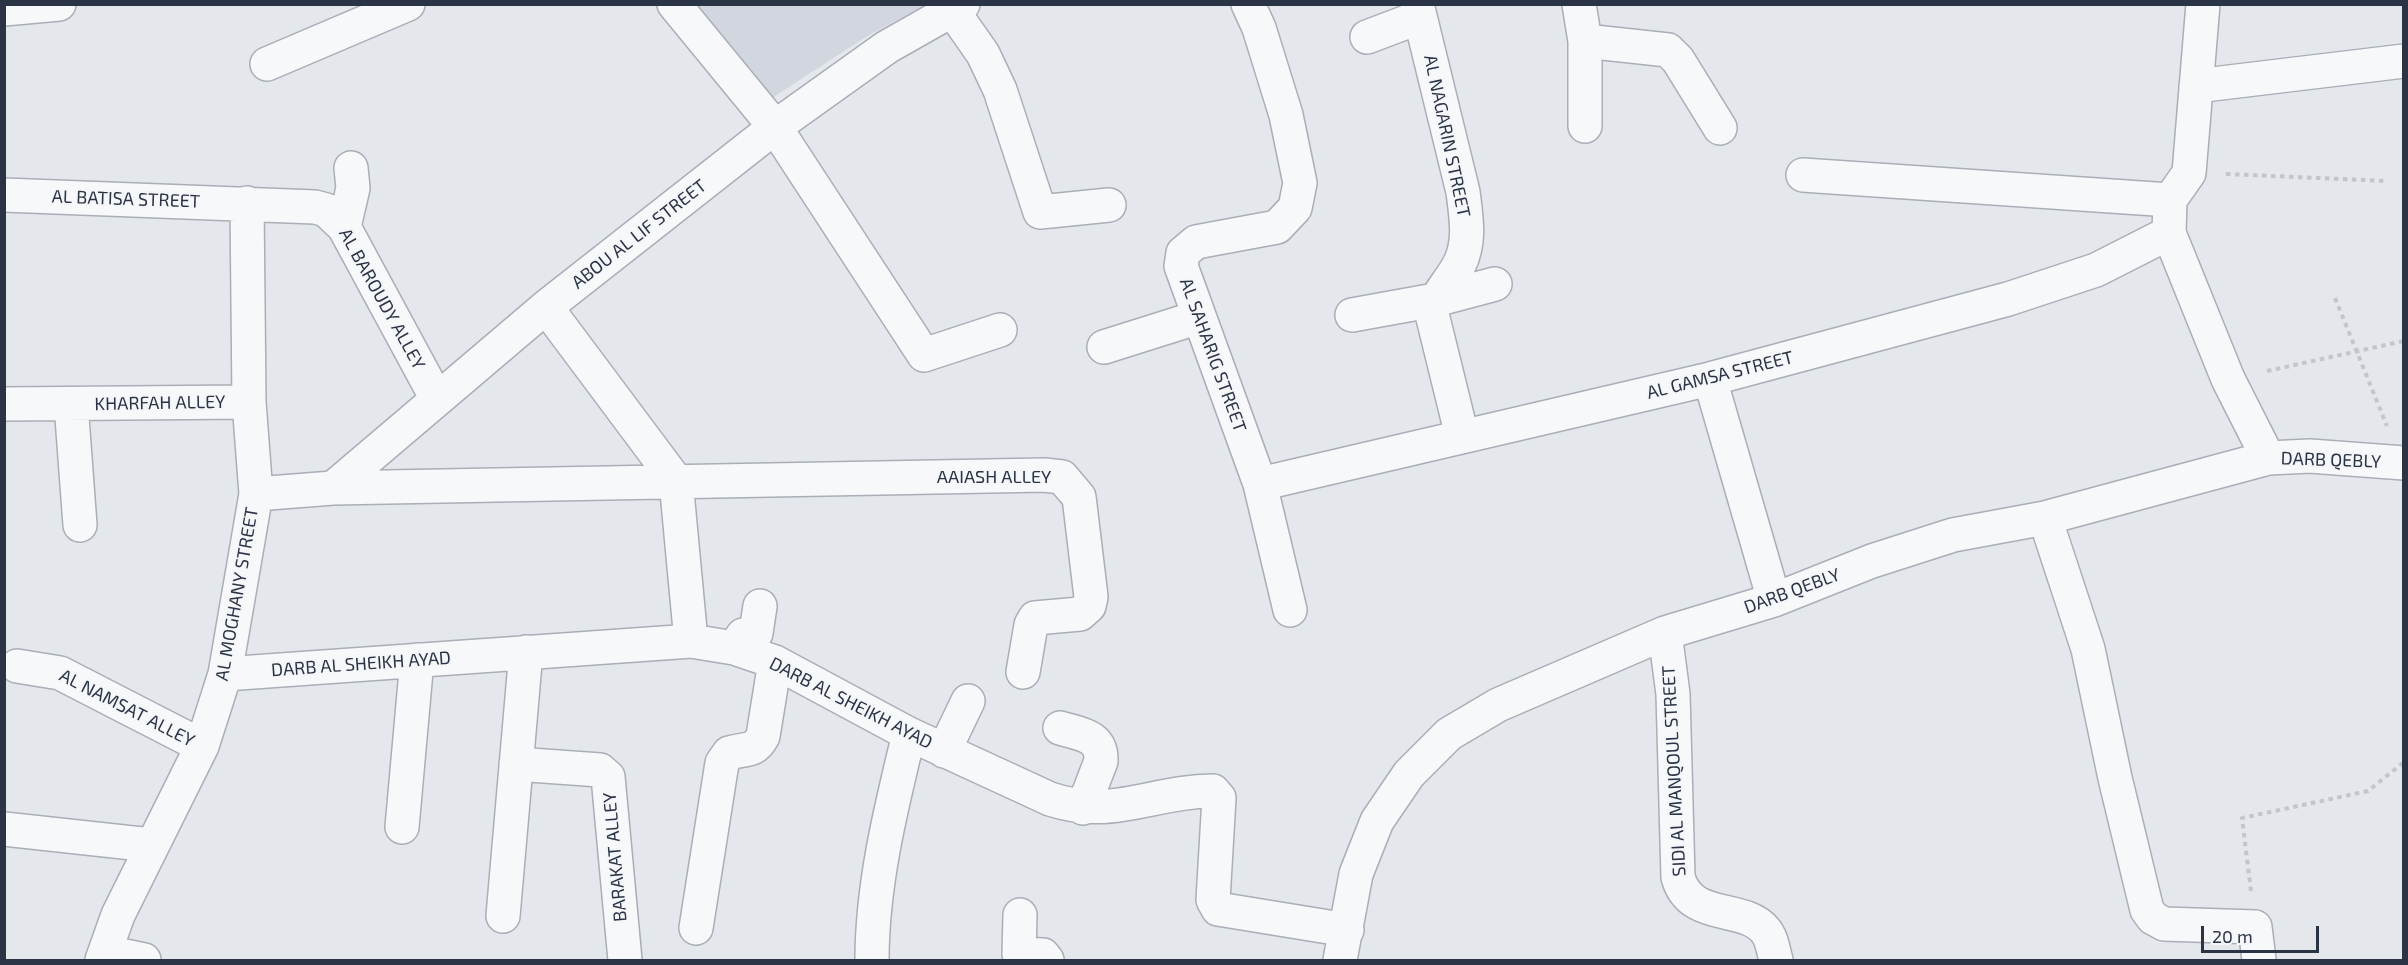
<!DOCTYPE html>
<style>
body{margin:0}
#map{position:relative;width:2408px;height:965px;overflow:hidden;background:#e4e7ec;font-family:"Exo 2",sans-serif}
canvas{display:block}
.frame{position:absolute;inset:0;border:6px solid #2b3445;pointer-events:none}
.scale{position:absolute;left:2201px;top:926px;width:118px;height:27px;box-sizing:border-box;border:3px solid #2b3445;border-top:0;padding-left:8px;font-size:18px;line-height:21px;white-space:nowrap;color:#2b3445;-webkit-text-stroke:4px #f4f6f9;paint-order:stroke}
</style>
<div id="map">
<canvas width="2408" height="965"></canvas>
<div class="frame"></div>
<div class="scale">20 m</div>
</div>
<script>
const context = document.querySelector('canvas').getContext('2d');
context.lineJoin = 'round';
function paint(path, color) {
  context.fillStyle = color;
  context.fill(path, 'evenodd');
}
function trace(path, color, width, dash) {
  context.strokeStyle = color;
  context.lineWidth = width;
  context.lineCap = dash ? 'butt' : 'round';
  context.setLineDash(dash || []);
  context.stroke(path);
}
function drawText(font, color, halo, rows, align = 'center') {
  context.font = font + ' "Exo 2",sans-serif';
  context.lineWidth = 4.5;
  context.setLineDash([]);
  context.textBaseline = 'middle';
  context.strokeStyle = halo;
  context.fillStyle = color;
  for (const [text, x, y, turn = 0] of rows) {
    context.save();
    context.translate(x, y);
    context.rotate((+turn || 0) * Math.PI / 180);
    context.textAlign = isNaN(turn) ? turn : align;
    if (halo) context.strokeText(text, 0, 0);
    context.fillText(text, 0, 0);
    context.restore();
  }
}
const built = new Path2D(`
 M694,5H926L869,35L772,98Z`);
const path = new Path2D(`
 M2226,174L2387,181
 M2335,298L2387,426
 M2267,371L2404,341
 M2251,891L2242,818L2368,791L2404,762`);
const minor = new Path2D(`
 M674,4L775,127L924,355L1000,330
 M948,4L983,54L1000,90L1040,212L1109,205
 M1248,4L1259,28L1286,115L1300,183L1295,208L1277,227L1196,242L1183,253L1181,266L1260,484L1290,610
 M1417,4L1463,192C1466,216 1471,242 1459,265C1450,282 1436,294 1432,314L1462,436
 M1579,4L1585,41V126
 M2203,4L2189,173L2170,200L2169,233L2228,379L2268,458
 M4,9L59,4
 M1367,37L1420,17
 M1585,41L1668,50L1678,60L1720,128
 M267,64L408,4
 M2196,86L2404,61
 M1803,175L2170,200
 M4,195L315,207L326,210L344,227L437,399
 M344,227L353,188L351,168
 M546,307L676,481L691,641
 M1352,315L1435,300L1495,284
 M1104,347L1199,317
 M1710,379L1774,600
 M4,404L249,402
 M71,404L80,525
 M1260,484L1710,379L2008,299L2096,270L2169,233
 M333,488L546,307L775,127L887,47L963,4
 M256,494L333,488L1044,475L1062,477L1079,497L1091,597L1089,606L1080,614L1035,618L1031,625L1023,672
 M2045,518L2088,649L2115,778L2147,910L2153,918L2164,924L2255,927L2259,960
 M1665,633L1673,694L1678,877C1690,922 1744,904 1765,930C1772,938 1773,950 1776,960
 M734,648L743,635L756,633L760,606
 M17,666L60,673L202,746
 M225,674L691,641L734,648L775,662L909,734L1050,799C1113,820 1153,791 1213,791L1219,798L1213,900L1218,909L1347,930
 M1060,728C1080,734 1102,735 1101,761L1083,808
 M944,751L968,701
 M516,764L600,770L608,777L625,960
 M402,827L417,660
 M4,829L151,845
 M1020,915L1019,954L1043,955L1047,960
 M503,916L526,652
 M696,928L722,763L729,753C746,748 754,753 763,736L775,662
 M105,952L144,960
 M102,960L118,915L202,746L225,674L256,494L249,402L247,203
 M872,960C872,884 891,808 909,734
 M1340,960L1356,874L1377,821L1409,774L1449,734L1498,705L1665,633L1774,600L1872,561L1953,535L2045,518L2268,458L2310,456L2404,463`);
const streetNames = [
 ["AL NAGARIN STREET",1447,136,78],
 ["AL BATISA STREET",126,199,2],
 ["ABOU AL LIF STREET",639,234,-38],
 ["AL BAROUDY ALLEY",382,299,61],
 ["AL SAHARIG STREET",1213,355,70],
 ["AL GAMSA STREET",1720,375,-14],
 ["KHARFAH ALLEY",160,403,-1],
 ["DARB QEBLY",2331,460,2],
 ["AAIASH ALLEY",994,477],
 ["DARB QEBLY",1792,591,-20],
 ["AL MOGHANY STREET",237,594,-80],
 ["DARB AL SHEIKH AYAD",361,664,-4],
 ["DARB AL SHEIKH AYAD",851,703,27],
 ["AL NAMSAT ALLEY",127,708,27],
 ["SIDI AL MANQOUL STREET",1674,771,-93],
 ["BARAKAT ALLEY",615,857,-95]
];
paint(built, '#d2d6de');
trace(minor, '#a9aeb7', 36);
trace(path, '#c2c5cb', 4, [4.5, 4.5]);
trace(minor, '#f7f8fa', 33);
drawText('18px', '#2b3445', '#f4f6f9', streetNames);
</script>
